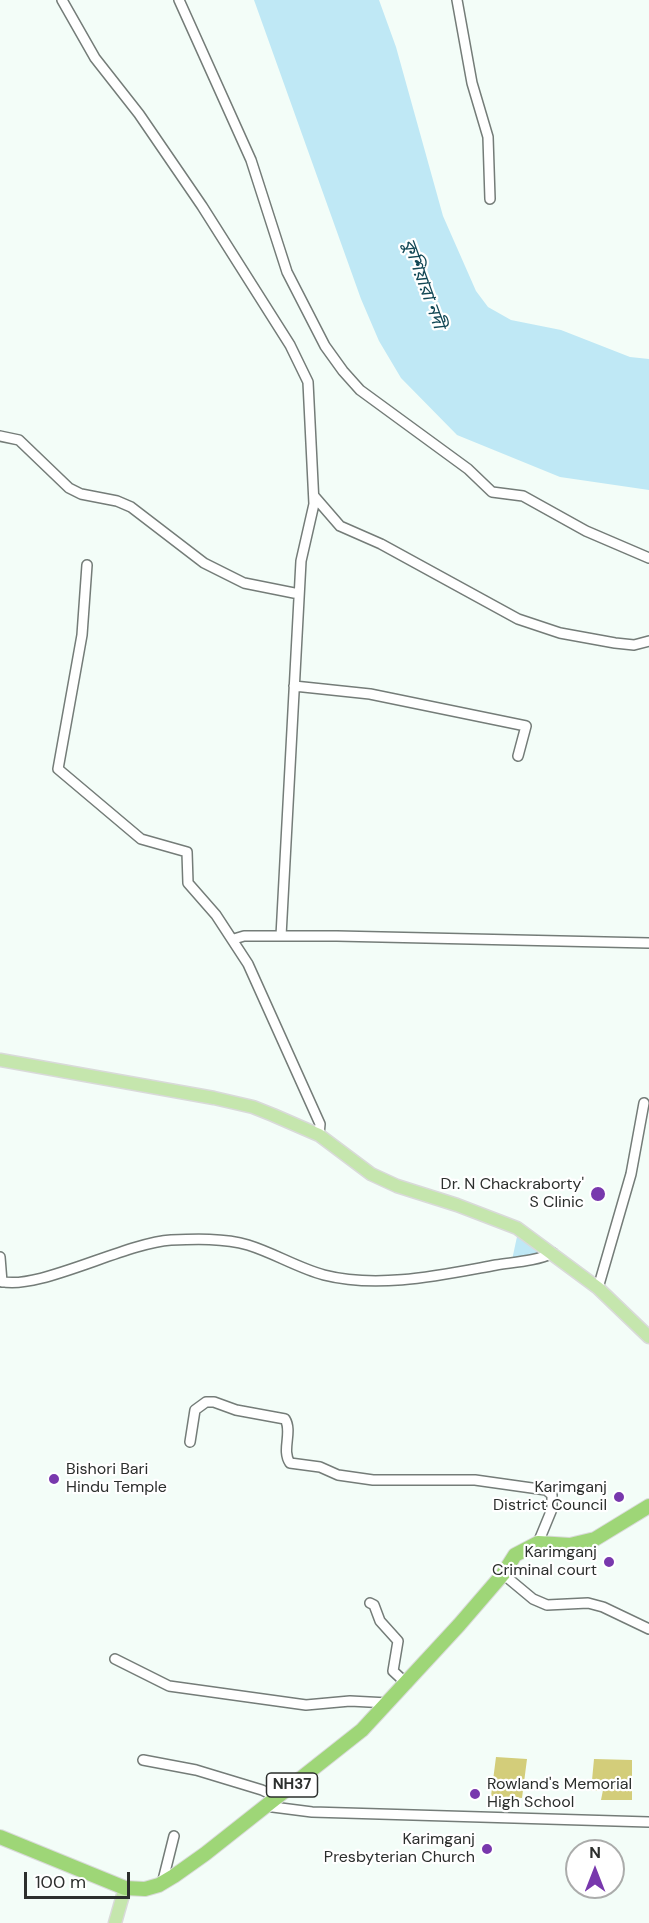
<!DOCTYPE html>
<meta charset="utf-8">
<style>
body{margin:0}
#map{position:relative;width:649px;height:1923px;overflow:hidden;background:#f3fdf8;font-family:"DM Sans",sans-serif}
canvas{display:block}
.north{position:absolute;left:565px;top:1839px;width:60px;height:60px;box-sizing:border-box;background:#fff;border:2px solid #abacab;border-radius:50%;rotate:0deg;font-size:16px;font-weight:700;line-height:24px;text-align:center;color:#2c2f2d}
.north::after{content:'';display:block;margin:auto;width:21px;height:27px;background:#7838ad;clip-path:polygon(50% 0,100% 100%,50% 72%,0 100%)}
.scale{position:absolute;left:24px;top:1872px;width:106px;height:27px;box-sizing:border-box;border:3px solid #2c2f2d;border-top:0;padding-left:8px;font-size:18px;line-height:21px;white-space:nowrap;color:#2c2f2d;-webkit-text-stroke:4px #fff;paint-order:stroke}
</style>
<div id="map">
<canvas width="649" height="1923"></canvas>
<div class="north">N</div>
<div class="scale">100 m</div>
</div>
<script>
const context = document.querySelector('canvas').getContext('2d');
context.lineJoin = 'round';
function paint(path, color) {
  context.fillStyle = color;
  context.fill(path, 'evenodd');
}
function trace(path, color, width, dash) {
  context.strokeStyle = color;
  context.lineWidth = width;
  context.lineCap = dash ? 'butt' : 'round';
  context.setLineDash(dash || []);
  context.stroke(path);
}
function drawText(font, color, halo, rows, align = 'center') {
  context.font = font + ' "DM Sans","Noto Sans Bengali",sans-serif';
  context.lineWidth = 4.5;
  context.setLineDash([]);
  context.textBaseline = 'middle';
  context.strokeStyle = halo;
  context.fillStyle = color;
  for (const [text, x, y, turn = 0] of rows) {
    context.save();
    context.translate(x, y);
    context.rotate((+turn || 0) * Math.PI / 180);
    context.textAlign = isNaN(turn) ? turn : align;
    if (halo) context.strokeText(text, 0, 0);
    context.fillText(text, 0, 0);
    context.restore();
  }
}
const green = new Path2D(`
 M496,1757L527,1759L522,1798L491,1796Z
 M594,1759L632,1760V1800H601L603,1790L591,1791Z`);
const water = new Path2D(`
 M254,0H379L396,47L443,216L476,291L488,307L511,320L561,330L630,357L649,359V490L560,477L457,435L401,378L379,341L361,299Z
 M518,1232L548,1252L512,1260Z`);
const minor = new Path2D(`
 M62,0L95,58L139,114L202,206L290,345L308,382L314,504L301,561L281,936
 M179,0L251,160L287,272L325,346L343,371L360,390L468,469L492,492L523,496L586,531L649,558
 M457,0L472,83L488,137L490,199
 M0,436L19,440L69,488L81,494L117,501L131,507L204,563L244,583L299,594
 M314,496L340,526L381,544L518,619L560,633L615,643L634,645L649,641
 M87,565L82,635L58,769L141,839L187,852L188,883L216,915L248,964L320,1124L319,1135
 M294,686L370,694L526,726L518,756
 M234,939L244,936H337L649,943
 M0,1257L2,1282
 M0,1281C36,1292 124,1243 171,1240C195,1239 224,1238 248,1245C274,1253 298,1268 324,1275C379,1289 441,1275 496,1265C515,1262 536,1261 553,1253
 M598,1288L631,1174L644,1103
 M190,1442L195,1410L206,1402H214L236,1410L285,1419C293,1432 281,1450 290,1463L320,1467L338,1475L373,1480H475L546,1490L552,1495V1509L538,1543
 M503,1574L533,1599L547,1605L588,1603L603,1607L649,1629
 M370,1603L374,1605L380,1621L398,1641L393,1671L407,1684
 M115,1659L169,1686L306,1705L350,1701L388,1703
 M143,1760L196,1770L262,1790L270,1794L272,1800
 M265,1806L312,1812L649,1822
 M162,1884L174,1836`);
const major = new Path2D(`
 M0,1060L214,1098L253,1107L273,1115L319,1135L371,1174L397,1186L457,1205L517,1228L598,1288L649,1337
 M115,1923L125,1888`);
const highway = new Path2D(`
 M0,1837L125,1888L145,1889L159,1885L174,1876L205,1854L362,1730L459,1625L503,1574L515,1555L538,1543L570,1545L595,1539L649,1506`);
const markers = [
 [598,1194,8,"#7838ad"],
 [54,1479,6,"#7838ad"],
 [619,1497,6,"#7838ad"],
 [609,1562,6,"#7838ad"],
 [475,1794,6,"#7838ad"],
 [487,1849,6,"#7838ad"]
];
const shields = [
 [292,1785,51]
];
const shieldNames = [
 ["NH37",292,1785]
];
const poiNames = [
 ["Dr. N Chackraborty'",584,1185],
 ["S Clinic",584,1203],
 ["Bishori Bari",66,1470,"left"],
 ["Hindu Temple",66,1488,"left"],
 ["Karimganj",607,1488],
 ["District Council",607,1506],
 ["Karimganj",597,1553],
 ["Criminal court",597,1571],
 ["Rowland's Memorial",487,1785,"left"],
 ["High School",487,1803,"left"],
 ["Karimganj",475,1840],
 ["Presbyterian Church",475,1858]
];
const waterNames = [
 ["কুশিয়ারা নদী",423,284,70]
];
paint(green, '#d3cd7a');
paint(water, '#bfe8f5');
trace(minor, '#747c78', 12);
trace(major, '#d9dad9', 15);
trace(highway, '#d9dad9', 16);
trace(minor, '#fff', 9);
trace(major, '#c5e6ad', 12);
trace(highway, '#9ed677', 14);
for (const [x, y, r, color] of markers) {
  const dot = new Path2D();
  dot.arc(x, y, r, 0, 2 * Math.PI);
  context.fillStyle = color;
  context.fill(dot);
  trace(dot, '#fff', 2);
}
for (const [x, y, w] of shields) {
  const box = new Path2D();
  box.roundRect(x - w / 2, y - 12, w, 24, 4.5);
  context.fillStyle = '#fff';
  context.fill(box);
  trace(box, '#2c2f2d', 1.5);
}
drawText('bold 15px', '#2c2f2d', null, shieldNames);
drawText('16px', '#2c2f2d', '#fff', poiNames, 'right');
drawText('italic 18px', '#114755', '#fff', waterNames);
</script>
